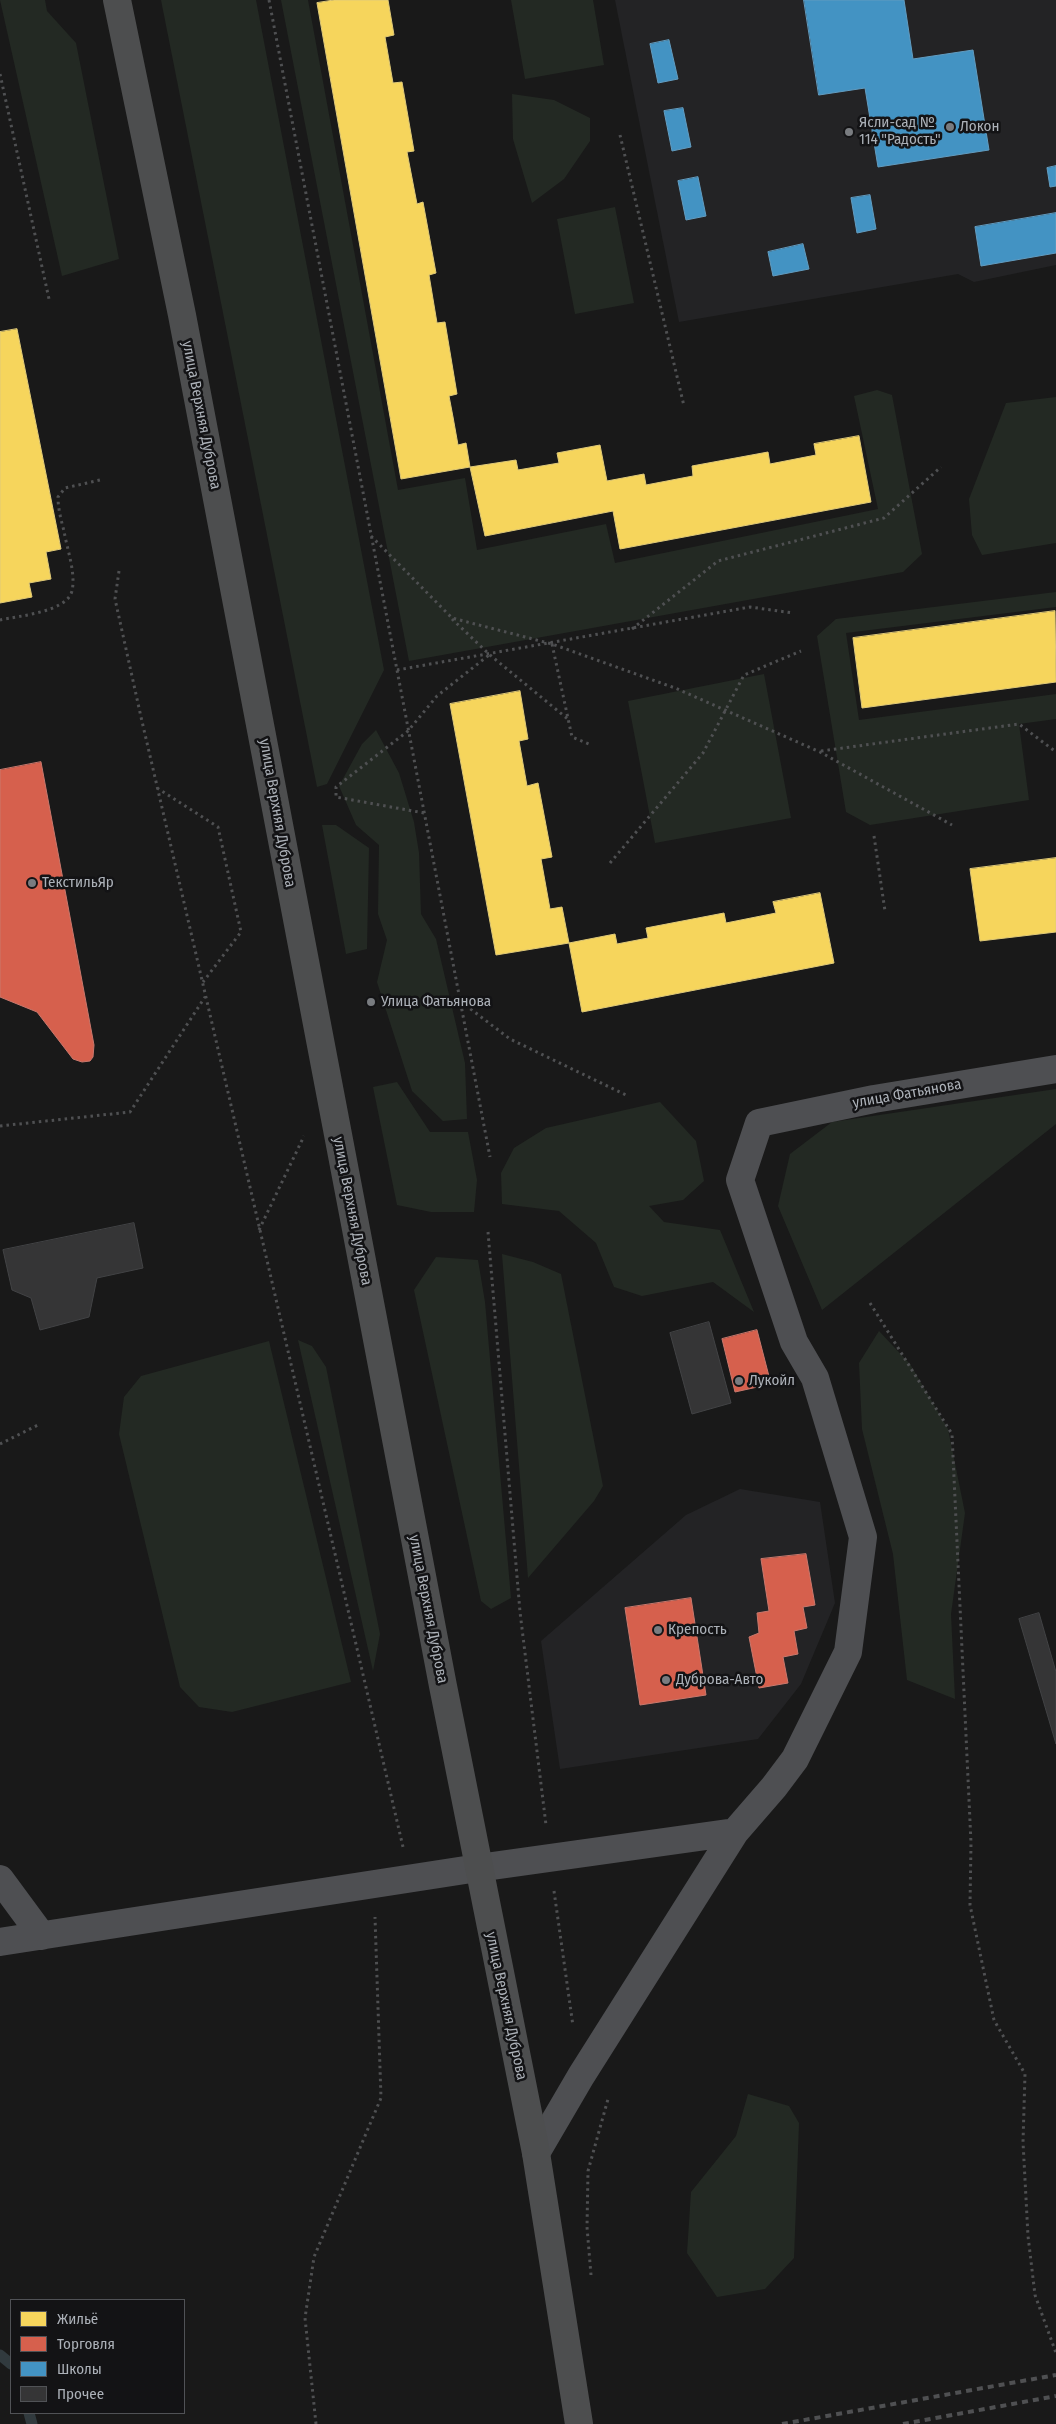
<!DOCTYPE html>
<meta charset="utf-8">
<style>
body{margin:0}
#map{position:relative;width:1056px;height:2424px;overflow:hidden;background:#191919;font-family:"Fira Sans Condensed",sans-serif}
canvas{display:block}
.legend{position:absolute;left:10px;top:2299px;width:175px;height:115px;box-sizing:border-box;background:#131315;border:1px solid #505256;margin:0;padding:6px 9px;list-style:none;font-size:15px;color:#acb1b8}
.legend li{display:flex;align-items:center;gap:10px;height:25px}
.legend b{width:25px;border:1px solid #505256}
</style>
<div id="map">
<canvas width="1056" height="2424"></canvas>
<ul class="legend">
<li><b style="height:14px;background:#f6d55c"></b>Жильё</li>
<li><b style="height:14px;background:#d6604d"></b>Торговля</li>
<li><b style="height:14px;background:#4393c3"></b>Школы</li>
<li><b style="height:14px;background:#353536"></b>Прочее</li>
</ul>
</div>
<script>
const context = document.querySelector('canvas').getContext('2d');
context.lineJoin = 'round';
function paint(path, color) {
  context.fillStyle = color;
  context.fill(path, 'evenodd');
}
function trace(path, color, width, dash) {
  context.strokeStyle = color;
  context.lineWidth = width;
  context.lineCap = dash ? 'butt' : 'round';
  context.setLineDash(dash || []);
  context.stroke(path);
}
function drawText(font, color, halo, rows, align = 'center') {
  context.font = font + ' "Fira Sans Condensed",sans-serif';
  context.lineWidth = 5;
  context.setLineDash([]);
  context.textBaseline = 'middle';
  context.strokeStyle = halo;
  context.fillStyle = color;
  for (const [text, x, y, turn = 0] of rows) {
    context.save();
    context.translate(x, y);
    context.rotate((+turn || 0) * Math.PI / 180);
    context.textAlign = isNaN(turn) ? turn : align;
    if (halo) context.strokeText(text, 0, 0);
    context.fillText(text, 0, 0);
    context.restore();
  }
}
const built = new Path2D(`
 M615,0H1056V265L974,282L958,274L679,322Z
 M740,1489L820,1502L835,1603L801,1684L758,1739L560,1769L541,1641L686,1515Z`);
const green = new Path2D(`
 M0,0H45L47,11L76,43L119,259L62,276Z
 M161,0H256L384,670L327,784L317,787Z
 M281,0H308L398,490L465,478L477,550L606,524L615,563L878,509L854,396L877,390L892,395L922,554L903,572L409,661Z
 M511,0H593L604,65L525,79Z
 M512,94L554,100L590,118V141L564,179L532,203L513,139Z
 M615,207L634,303L575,314L557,219Z
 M1056,397V543L982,555L972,535L969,499L1006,403Z
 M1056,592V607L846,633L859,720L1056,694V719L1019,724L1029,800L870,825L846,812L817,636L836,619Z
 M764,674L791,818L655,843L628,701Z
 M376,730L399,773L414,822L419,853L421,914L436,939L465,1063L467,1119L443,1121L412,1091L377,982L387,940L378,914L379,845L356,825L339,786L362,744Z
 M322,825H336L369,848L367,949L346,954Z
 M397,1082L430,1132H468L477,1180L474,1212H431L397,1205L373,1087Z
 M1056,1089V1124L822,1310L778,1206L790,1154L832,1122Z
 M660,1102L696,1141L704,1181L683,1200L649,1206L664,1222L720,1230L754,1312L713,1282L642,1296L614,1287L596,1243L559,1211L502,1204L501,1173L514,1148L546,1128Z
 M502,1254L533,1262L561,1274L603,1486L594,1501L528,1578Z
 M436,1257L478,1260L485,1302L511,1598L491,1609L481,1601L414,1290Z
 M879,1331L910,1364L948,1429L965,1513L951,1614L955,1699L907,1680L893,1554L862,1429L859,1363Z
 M298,1340L312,1346L326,1367L380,1634L373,1671Z
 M269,1341L351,1682L232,1712L199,1707L180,1687L119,1434L124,1397L141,1376Z
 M748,2094L789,2106L799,2123L794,2258L765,2289L717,2297L687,2253L691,2192L736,2136Z`);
const homes = new Path2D(`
 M334,0H388L394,35L385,37L393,83L402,82L414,151L407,152L417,204L423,202L436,273L429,275L437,323L445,322L457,394L449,396L453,417L458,445L466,443L470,467L401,479L317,3Z
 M17,329L61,549L46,552L51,579L29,583L32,597L0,603V332Z
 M859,436L871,502L620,549L613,511L485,536L470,467L516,460L518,470L559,463L557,453L600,445L607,481L644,474L646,485L693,476L692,466L768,452L770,464L816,455L814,444Z
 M1055,611L1056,682L862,708L853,638Z
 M520,691L528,739L519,741L527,786L538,783L552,857L541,859L550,909L562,907L569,943L496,955L450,704Z
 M1056,858V932L980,941L970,869Z
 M820,893L834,963L582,1012L569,943L615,934L617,944L648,938L646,928L724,913L726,923L776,913L773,902Z`);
const shops = new Path2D(`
 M41,762L94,1045L93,1057L90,1061L82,1062L73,1059L37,1012L0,997V770Z
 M757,1330L771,1384L735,1392L722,1339Z
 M806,1554L815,1605L803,1607L807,1628L794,1631L798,1654L783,1657L788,1683L759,1688L749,1637L759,1633L757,1613L769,1611L761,1559Z
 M691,1598L706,1695L640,1705L625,1608Z`);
const schools = new Path2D(`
 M804,0H904L913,59L973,50L989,150L878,167L865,88L819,95Z
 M669,40L678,79L658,83L650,44Z
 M683,108L691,147L672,151L664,111Z
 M1056,166V186L1050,187L1047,168Z
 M698,177L706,216L686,220L678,181Z
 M870,195L876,229L857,233L851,198Z
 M1056,213V253L981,266L975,227Z
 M803,244L809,269L773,276L768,252Z`);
const stream = new Path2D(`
 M0,2355L11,2364
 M29,2413L32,2424`);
const building = new Path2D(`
 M134,1223L143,1268L97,1278L89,1317L40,1330L31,1298L12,1290L3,1250Z
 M709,1322L731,1403L692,1414L670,1333Z
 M1039,1613L1056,1672V1744L1019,1619Z`);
const path = new Path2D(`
 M269,0L490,1157
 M0,74L49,299
 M620,135L684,406
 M371,536L452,618L552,644L675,688L820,752L952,825
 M119,571L115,599L141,717L403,1847
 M452,619L490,655L569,720
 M0,620C18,616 67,612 72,591C76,573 67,549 64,531C61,520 58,508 58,497L65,488L100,480
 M632,629L718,561L884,518L941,467
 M552,644L572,737L589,744
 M397,670L750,607L793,613
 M821,751L1019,724L1056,752
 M157,788L218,827L241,932L203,982
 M424,813L336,797V787L408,731L437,696L489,655
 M874,836L885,911
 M610,863L703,753L744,675L801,651
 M460,1001L510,1039L628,1096
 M0,1126L130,1112L205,997
 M259,1230L304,1136
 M488,1232L520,1612L546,1825
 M870,1303L952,1434L971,1843L970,1905L994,2020L1025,2074L1023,2142L1028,2236L1035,2295L1056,2353
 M0,1444L40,1424
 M554,1891L573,2026
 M591,2275L587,2227L588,2171L608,2099
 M316,2424L305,2318L314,2257L381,2098L375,1917`);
const minor = new Path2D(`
 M0,1879L42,1936
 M0,1942L478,1868L735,1832L774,1787L795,1759L848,1652L863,1537L815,1378L794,1342L740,1180L759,1123L874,1099L1056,1069
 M536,2153L581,2076L735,1832`);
const secondary = new Path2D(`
 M117,0L182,315L443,1686L536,2153L579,2424`);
const rail = new Path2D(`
 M782,2424L1056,2375
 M903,2424L1056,2396`);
const markers = [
 [950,127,5,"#797c80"],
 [849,132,5,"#797c80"],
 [32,883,5,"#797c80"],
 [371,1002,5,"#797c80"],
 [739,1381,5,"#797c80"],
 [658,1630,5,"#797c80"],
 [666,1680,5,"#797c80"]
];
const poiNames = [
 ["Ясли-сад №",859,123],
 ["114 \"Радость\"",859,140],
 ["Локон",960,127],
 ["ТекстильЯр",42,883],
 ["Улица Фатьянова",381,1002],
 ["Лукойл",749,1381],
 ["Крепость",668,1630],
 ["Дуброва-Авто",676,1680]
];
const streetNames = [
 ["улица Верхняя Дуброва",201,415,79],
 ["улица Верхняя Дуброва",277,813,80],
 ["улица Фатьянова",907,1094,-10],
 ["улица Верхняя Дуброва",352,1211,79],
 ["улица Верхняя Дуброва",428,1609,79],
 ["улица Верхняя Дуброва",506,2006,78]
];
paint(built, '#232325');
paint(green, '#232923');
paint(homes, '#f6d55c');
trace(homes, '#e0ca78', 1);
paint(shops, '#d6604d');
trace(shops, '#c9786d', 1);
paint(schools, '#4393c3');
trace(schools, '#629cc0', 1);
trace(stream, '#313a3e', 11);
paint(building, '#353536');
trace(building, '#424345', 1);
trace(path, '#4f5052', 3, [2.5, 4]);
trace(minor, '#4e4f52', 28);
trace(secondary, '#4d4e4f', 28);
trace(rail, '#4f5052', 4, [6, 5]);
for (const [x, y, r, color] of markers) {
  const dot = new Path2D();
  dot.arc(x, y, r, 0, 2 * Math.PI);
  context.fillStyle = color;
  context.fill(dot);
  trace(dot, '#131315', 2);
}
drawText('15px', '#acb1b8', '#131315', poiNames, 'left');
drawText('15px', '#acb1b8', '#131315', streetNames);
</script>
